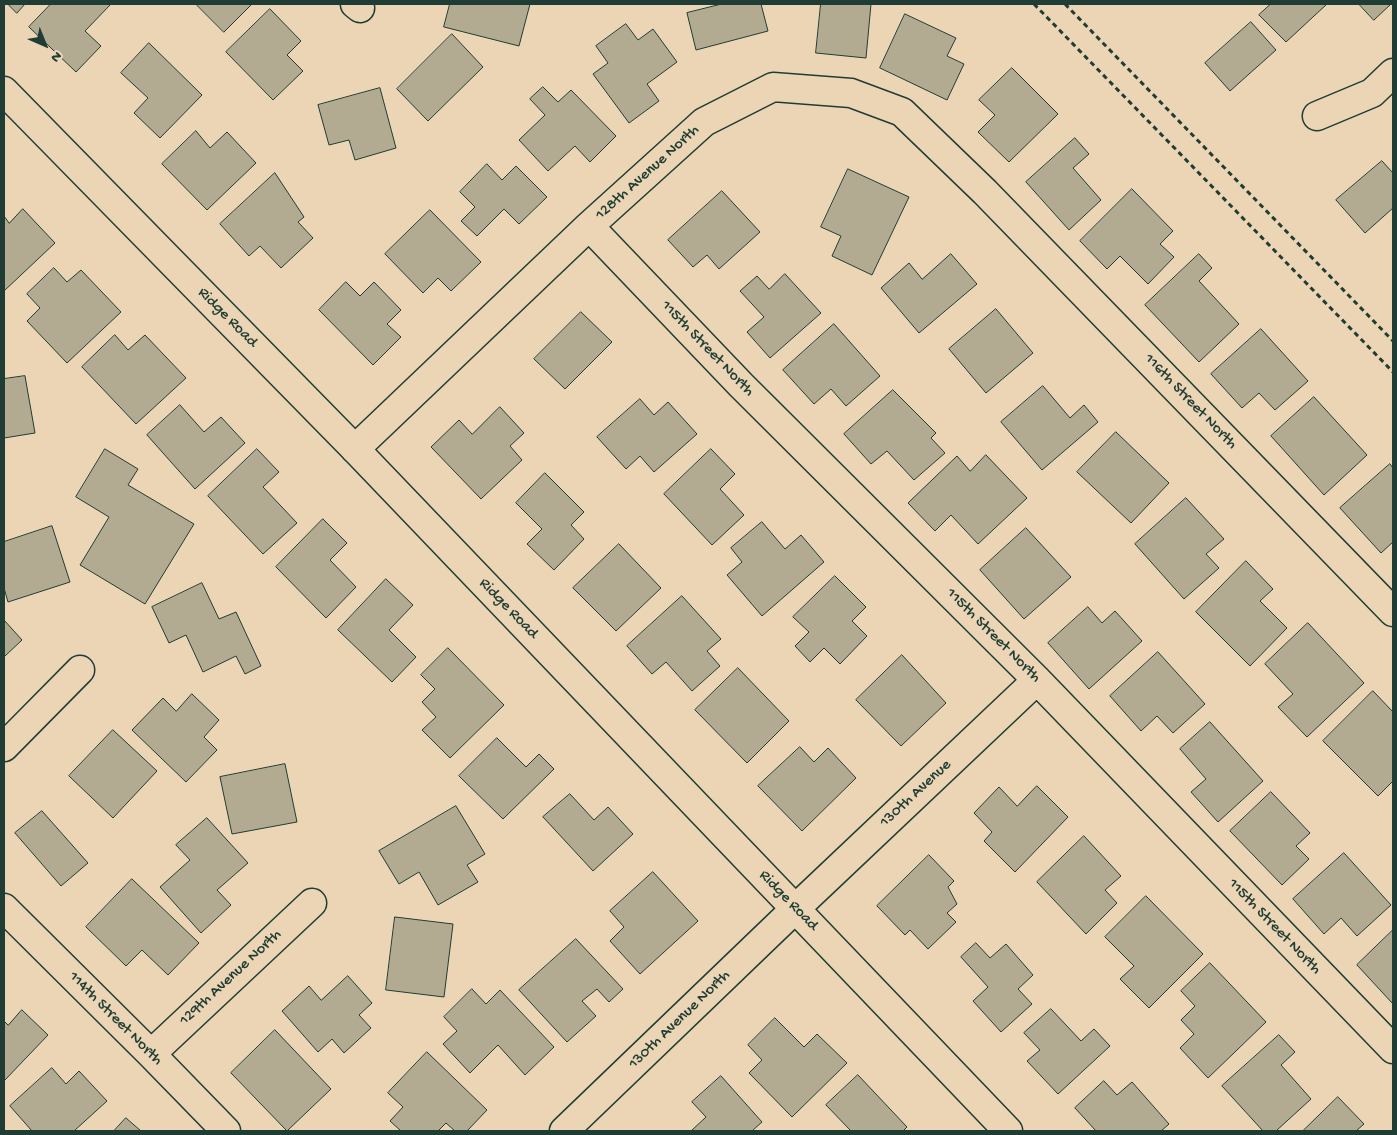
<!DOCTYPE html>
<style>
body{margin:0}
#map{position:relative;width:1397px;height:1135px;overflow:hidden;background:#ecd5b5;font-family:"Gochi Hand",sans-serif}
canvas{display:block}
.frame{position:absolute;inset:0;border:5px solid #1f3d34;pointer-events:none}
.north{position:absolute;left:20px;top:20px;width:50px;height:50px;-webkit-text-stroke:4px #ecd5b5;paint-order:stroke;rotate:136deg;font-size:14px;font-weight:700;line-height:20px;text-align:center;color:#1f3d34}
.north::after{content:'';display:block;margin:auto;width:18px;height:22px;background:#1f3d34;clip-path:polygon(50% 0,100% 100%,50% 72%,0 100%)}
</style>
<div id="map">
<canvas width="1397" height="1135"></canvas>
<div class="frame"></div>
<div class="north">N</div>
</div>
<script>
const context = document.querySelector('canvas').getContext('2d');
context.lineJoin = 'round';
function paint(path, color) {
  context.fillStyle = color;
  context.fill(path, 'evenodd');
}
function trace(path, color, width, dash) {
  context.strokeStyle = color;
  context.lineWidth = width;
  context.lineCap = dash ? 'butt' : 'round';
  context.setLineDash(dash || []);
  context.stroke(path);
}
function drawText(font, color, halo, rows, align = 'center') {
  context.font = font + ' "Gochi Hand",sans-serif';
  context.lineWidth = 5;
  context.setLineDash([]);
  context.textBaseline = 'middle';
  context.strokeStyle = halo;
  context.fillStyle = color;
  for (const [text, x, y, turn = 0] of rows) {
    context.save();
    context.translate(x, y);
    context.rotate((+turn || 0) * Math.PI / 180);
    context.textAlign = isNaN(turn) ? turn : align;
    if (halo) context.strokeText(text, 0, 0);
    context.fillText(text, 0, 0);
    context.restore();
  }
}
const building = new Path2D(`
 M8,4H25L17,13Z
 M51,4H111L85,31L101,46L76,72L29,27Z
 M196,4H252L224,32Z
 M450,4H530L519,46L444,27Z
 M722,4H761L768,31L696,50L687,13Z
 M821,4H871L866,58L816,53Z
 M1271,4H1327L1286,42L1259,15Z
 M1359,4H1391L1374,20Z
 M270,9L301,41L287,55L303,71L273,100L226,52Z
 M905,14L956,38L947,56L964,64L947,100L880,68Z
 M1251,22L1276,50L1230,91L1205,63Z
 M626,24L638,40L653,29L677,62L647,84L659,101L629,123L593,74L608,63L596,46Z
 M452,34L483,67L428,121L397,89Z
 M149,43L202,95L160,138L134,113L148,98L121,73Z
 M1012,68L1058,114L1009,162L978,132L995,115L979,100Z
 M543,87L558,102L571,90L616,136L590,162L575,146L548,171L519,140L545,115L530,99Z
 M380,88L396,148L355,160L349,140L329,145L318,105Z
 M196,131L210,148L227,132L256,163L207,210L162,164Z
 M1075,138L1089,154L1073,168L1101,200L1069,230L1026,182Z
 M1382,161L1393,173V208L1365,233L1336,200Z
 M487,164L502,180L516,166L547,197L519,224L504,209L477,236L461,221L475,207L460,192Z
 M848,169L909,197L872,275L832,256L841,236L821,227Z
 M275,173L304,217L298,222L313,238L281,268L260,246L249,256L220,224Z
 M1132,189L1173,231L1160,244L1174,257L1148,284L1120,256L1107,269L1080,241Z
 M722,191L760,232L719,269L707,255L693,267L668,240Z
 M23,209L55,243L4,291V216L9,223Z
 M430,210L481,262L451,291L438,278L423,293L385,254Z
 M951,254L977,284L919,333L881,288L909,263L922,279Z
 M1199,254L1212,268L1199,281L1239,324L1199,362L1145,305Z
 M54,268L67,282L81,270L121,312L67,363L27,321L40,308L27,294Z
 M785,274L821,313L770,358L747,332L764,317L740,291L757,276L769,289Z
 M346,282L360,296L374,282L401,310L387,324L401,337L373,365L319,310Z
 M996,309L1033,353L986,393L949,349Z
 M581,312L612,342L565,389L534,359Z
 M834,324L880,376L846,406L831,389L814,404L783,370Z
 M1261,329L1308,381L1275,410L1259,393L1242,408L1211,374Z
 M115,335L128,350L145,335L186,378L136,424L82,367Z
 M25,376L35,433L4,438V379Z
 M1043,386L1070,418L1084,405L1098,422L1042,470L1001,422Z
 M893,390L936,433L931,438L945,453L914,480L887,451L871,464L844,434Z
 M1314,397L1367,455L1324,495L1271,436Z
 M640,399L654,415L668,402L697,434L654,472L640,456L626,469L597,437Z
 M180,405L204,432L221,417L245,443L195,489L147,435Z
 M500,407L524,433L510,446L522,460L481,499L431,447L459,420L472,434Z
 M1116,432L1169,483L1131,523L1077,472Z
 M105,449L138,469L128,485L194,524L145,604L80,565L109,517L76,497Z
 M257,449L279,472L263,487L297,523L263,554L208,496Z
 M711,449L735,474L720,489L744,515L712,545L664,494Z
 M986,455L1027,498L978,544L951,515L935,531L908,503L957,456L970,471Z
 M1390,464L1393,468V542L1381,553L1340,508Z
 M545,473L584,512L571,525L584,539L554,570L527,544L542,529L516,503Z
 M1186,498L1224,539L1206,554L1219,568L1184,599L1135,544Z
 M323,519L347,543L330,560L356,587L326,618L276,567Z
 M762,522L785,549L801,535L824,562L762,616L727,575L742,562L731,548Z
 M52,526L70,582L8,602L4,588V542Z
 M1026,528L1071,577L1024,619L980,570Z
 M619,544L661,588L616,631L573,588Z
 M1246,561L1273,589L1260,601L1287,628L1250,666L1196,612Z
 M835,576L866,607L852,621L867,636L840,664L824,648L810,662L795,646L809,632L793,617Z
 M386,579L413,605L389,630L416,657L392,682L338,630Z
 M202,583L219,619L236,612L261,666L245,674L236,656L203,672L186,635L169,643L152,607Z
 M682,596L721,639L707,651L720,666L692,691L666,662L652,674L627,646Z
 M1088,607L1102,623L1115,611L1142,641L1089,689L1048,643Z
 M4,620L22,640L4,657Z
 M1308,623L1364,683L1307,737L1278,707L1293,694L1265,664Z
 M448,648L504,705L450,758L422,730L436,717L422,702L435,689L421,675Z
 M1158,652L1205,704L1173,733L1157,716L1141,731L1110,696Z
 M902,655L946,703L901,746L856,700Z
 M738,668L789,721L747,763L695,710Z
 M1373,691L1393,712V781L1378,796L1323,741Z
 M192,694L219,720L204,737L217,750L186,782L132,730L163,698L176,711Z
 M1210,722L1263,781L1218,822L1191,792L1206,779L1180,749Z
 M113,730L157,771L113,818L69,776Z
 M497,738L526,767L539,754L554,769L503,819L459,776Z
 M800,747L814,762L828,748L856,778L802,831L758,786Z
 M285,764L297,822L232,834L220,777Z
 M1037,786L1068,817L1015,872L984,841L992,832L974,813L999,787L1017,806Z
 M1271,792L1310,833L1296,846L1309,859L1282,885L1230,831Z
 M570,794L594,820L608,807L633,834L593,871L543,817Z
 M456,806L485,854L467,865L478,882L438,905L419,872L399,884L379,851Z
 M42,811L88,863L61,886L15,833Z
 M207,818L248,863L217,890L231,905L201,933L160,887L190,860L176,845Z
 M1084,836L1121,876L1105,890L1117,903L1086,934L1037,882Z
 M1344,853L1391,905L1357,936L1341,918L1324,934L1293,899Z
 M929,855L954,881L948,887L957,904L947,913L956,922L928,949L910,930L905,935L877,906Z
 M653,872L698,921L640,974L610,941L624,927L610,911Z
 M132,879L199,943L168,975L142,950L126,966L86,927Z
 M1146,896L1203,954L1149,1008L1120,979L1134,966L1105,937Z
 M395,917L453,924L444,997L386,990Z
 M1393,930V1004L1357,965Z
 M576,939L623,989L609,1002L597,989L582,1001L596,1016L567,1042L519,990Z
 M976,943L990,958L1006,944L1033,975L1018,989L1032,1004L1001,1032L973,1001L988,987L961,957Z
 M1210,963L1266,1022L1208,1078L1180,1048L1194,1034L1181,1020L1195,1006L1181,991Z
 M348,976L372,1003L359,1015L371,1028L344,1053L332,1039L318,1052L282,1011L309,986L321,1000Z
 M472,989L486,1004L500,990L554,1047L525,1075L498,1045L470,1073L443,1044L457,1031L444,1017Z
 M1051,1009L1081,1041L1094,1029L1110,1046L1058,1094L1027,1061L1040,1050L1024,1033Z
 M22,1010L48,1035L4,1081V1021L8,1025Z
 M775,1018L804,1047L817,1034L847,1063L792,1117L749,1073L762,1060L748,1045Z
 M275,1030L331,1089L287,1131L231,1073Z
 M1279,1035L1295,1052L1281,1065L1311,1099L1276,1131H1263L1222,1086Z
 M427,1052L487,1110L467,1131H455L446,1123L438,1131H401L390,1121L403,1107L388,1093Z
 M52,1068L66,1084L79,1071L107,1101L74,1131H32L10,1106Z
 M858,1075L907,1127L903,1131H851L826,1105Z
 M721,1076L762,1122L752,1131H691L706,1117L692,1102Z
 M1104,1081L1117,1095L1132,1082L1169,1124L1161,1131H1096L1075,1108Z
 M1338,1097L1364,1124L1356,1131H1303Z
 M126,1118L141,1131H114Z`);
const path = new Path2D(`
 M1034,4L1393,372
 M1065,4L1393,341`);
const minor = new Path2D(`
 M355,4L360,8
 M1317,116L1372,93L1393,73
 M589,226L741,385L1037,680L1393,1049
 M355,449L589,226L704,122L773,87L851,93L902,112L985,192L1393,612
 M4,747L80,670
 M4,908L151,1054L226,1131
 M151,1054L312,903
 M564,1131L795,909L1037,680`);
const tertiary = new Path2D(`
 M4,91L355,449L1008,1131`);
const streetNames = [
 ["128th Avenue North",648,173,-42],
 ["Ridge Road",227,318,45],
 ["115th Street North",707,349,46],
 ["116th Street North",1190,402,46],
 ["Ridge Road",508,609,46],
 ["115th Street North",993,636,45],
 ["130th Avenue",916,794,-43],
 ["Ridge Road",788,901,46],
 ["115th Street North",1274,927,46],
 ["129th Avenue North",231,978,-43],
 ["114th Street North",115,1019,45],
 ["130th Avenue North",680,1020,-44]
];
paint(building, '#b3ab91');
trace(building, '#1f3d34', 1);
trace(minor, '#1f3d34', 31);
trace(tertiary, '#1f3d34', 31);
trace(path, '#1f3d34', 3, [5, 4]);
trace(minor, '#ecd5b5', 28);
trace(tertiary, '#ecd5b5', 28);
drawText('16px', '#1f3d34', '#ecd5b5', streetNames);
</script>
